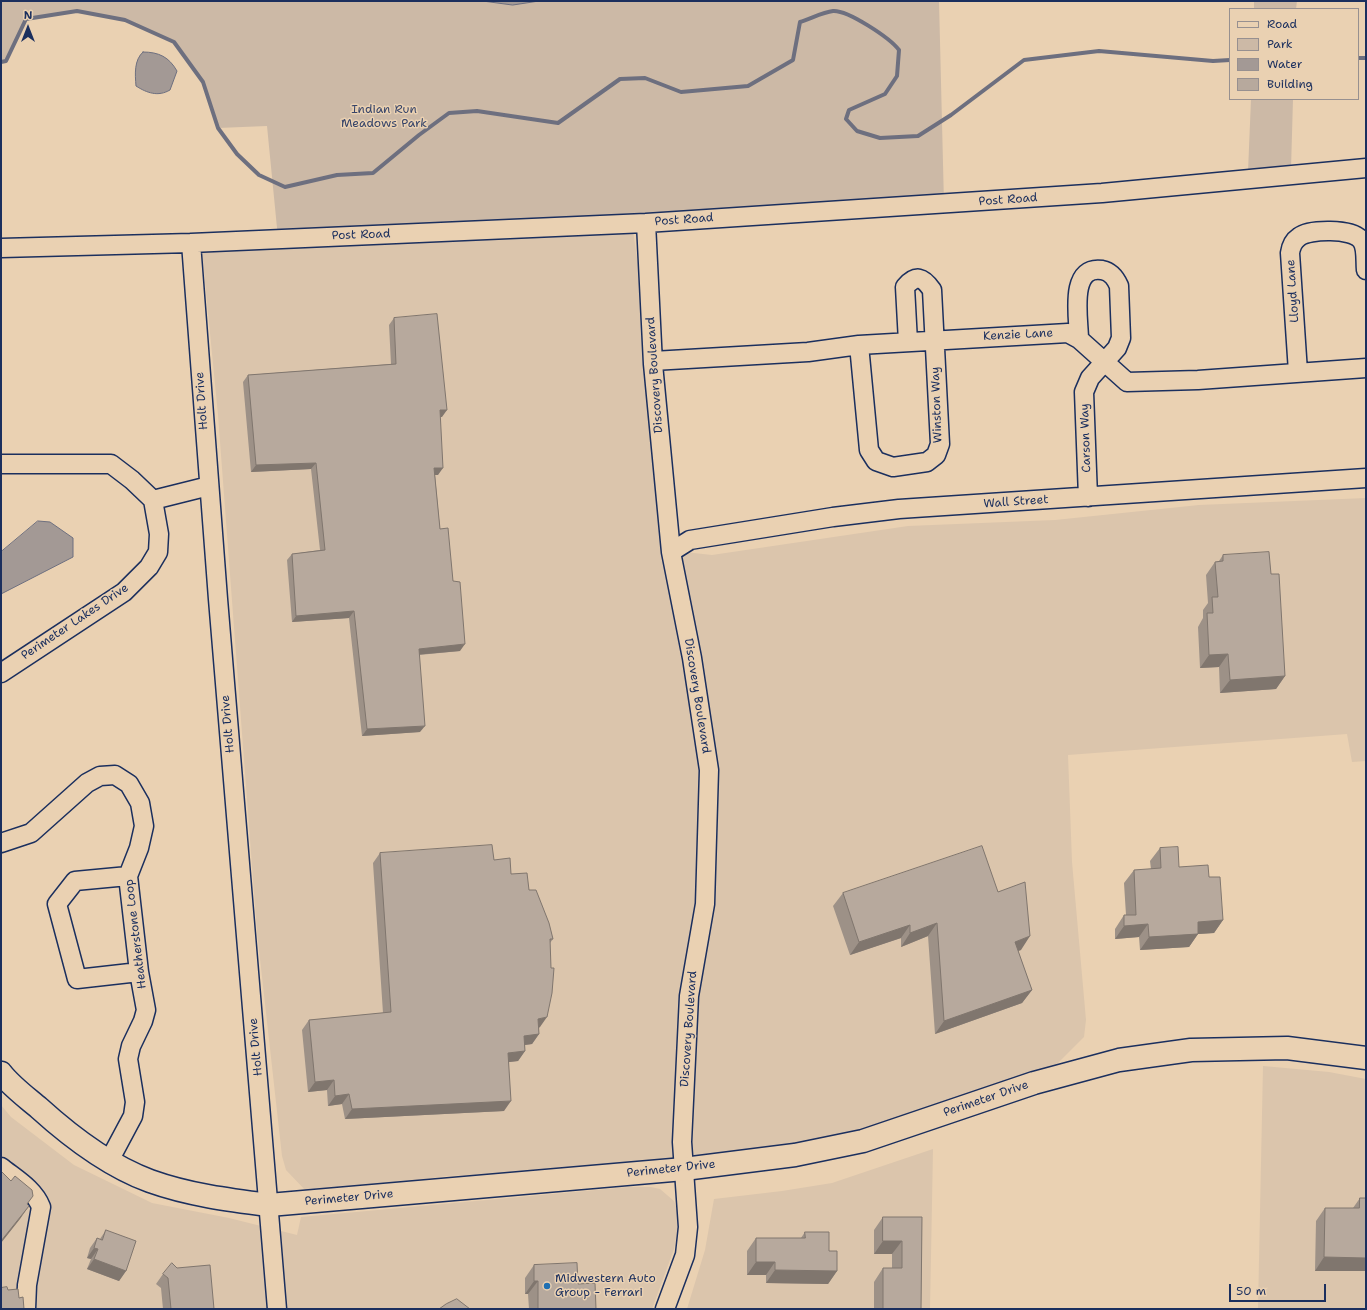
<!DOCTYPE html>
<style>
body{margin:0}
#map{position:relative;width:1367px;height:1310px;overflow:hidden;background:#ead1b2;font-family:"Shantell Sans",sans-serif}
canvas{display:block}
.frame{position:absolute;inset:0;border:2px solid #1b2f5e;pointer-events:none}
.legend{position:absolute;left:1229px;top:8px;width:130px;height:92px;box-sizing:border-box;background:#ead1b2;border:1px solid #979090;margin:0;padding:5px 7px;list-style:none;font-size:12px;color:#1b2f5e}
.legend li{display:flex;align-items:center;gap:8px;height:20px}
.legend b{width:20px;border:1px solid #979090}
.north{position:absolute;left:8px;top:8px;width:40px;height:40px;-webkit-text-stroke:3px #ead1b2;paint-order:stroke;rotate:0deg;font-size:11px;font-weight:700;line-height:16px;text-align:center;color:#1b2f5e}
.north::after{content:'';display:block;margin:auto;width:14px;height:18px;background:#1b2f5e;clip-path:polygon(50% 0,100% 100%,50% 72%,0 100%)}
.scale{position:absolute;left:1229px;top:1284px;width:97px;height:18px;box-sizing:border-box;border:2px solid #1b2f5e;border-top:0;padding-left:5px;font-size:12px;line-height:14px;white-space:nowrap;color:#1b2f5e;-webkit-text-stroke:3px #ead1b2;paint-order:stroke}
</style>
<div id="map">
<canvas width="1367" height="1310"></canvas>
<div class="frame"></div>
<ul class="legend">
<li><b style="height:5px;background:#ead1b2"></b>Road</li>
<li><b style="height:11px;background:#ccb9a6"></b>Park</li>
<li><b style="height:11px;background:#a39995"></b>Water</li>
<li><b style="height:11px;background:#b7a99d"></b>Building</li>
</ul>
<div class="north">N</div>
<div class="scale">50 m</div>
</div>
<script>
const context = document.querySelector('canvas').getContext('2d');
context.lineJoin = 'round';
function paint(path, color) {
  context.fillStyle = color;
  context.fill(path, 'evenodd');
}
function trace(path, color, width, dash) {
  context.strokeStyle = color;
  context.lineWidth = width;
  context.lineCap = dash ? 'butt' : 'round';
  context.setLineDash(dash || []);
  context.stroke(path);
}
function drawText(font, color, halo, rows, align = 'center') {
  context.font = font + ' "Shantell Sans",sans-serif';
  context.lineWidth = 3;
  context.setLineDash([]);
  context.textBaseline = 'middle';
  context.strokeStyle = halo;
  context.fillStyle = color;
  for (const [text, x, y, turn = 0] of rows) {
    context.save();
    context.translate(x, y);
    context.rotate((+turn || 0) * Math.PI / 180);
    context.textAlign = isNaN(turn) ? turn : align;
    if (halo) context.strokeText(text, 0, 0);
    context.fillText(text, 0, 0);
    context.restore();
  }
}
const built = new Path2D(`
 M633,231L646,318L662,531L685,552L712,555L908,526L1055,520L1199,505L1366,498V761L1352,762L1347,734L1068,755L1072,862L1086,1020L1084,1037L1052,1069L876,1126L812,1142L622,1168L447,1176L321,1193L306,1191L286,1170L282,1156L257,932L218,415L202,251Z
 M1263,1066L1329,1072L1366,1079V1309H1258Z
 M1,1105L11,1117L74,1165L152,1203L229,1218L297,1235L301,1217L629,1187H651L660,1189L674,1201L680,1217L674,1249L652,1309H1Z
 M933,1149L930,1309H687L705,1250L714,1199L782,1191L832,1183Z`);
const green = new Path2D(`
 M1,1H939L944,204L278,238L267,126L218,128L203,82L174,42L125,20L77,11L26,19L6,61L1,62Z
 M1254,1H1297L1296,9H1254Z
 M1251,99H1293L1291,169L1248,172Z`);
const water = new Path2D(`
 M483,1H539L513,5Z
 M143,52C159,52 169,57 177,71L170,90C158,97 147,93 136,86C135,74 134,60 143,52Z
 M38,521L50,522L73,538V557L1,594V552Z`);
const stream = new Path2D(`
 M1358,58H1366
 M1,62L6,61L26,19L77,11L125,20L174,42L203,82L218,128L237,154L259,175L285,187L337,175L373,173L419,135L449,113L477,111L558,123L620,79L645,78L681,92L748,86L793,60L800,22C810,19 823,12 833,11C848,10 890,38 899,50L897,76L885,94L849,110L846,119L857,131L880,138L918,136L951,115L1024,60L1099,51L1213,61L1230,60`);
const minor = new Path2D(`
 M646,223L653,364L671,552L692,658L709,770L705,904L689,996L682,1142L688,1227L685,1255L665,1309
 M191,243L218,599L277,1309
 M1,248L191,243L646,223L1102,193L1366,168
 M1079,339C1079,320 1068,265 1102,270C1112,272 1116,279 1119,286L1121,338L1117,348L1090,378L1084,392L1088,497
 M859,345L869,450L876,461L893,467L927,462L936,455L940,444L932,290C923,277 916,274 905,287L908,342
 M653,361L808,352L859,345L1068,333L1079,339L1127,382L1198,380L1366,368
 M1298,372L1290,253C1291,246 1293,241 1299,237C1309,229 1352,228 1361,240C1367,247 1365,261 1366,270
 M1,464H111L132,480L153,500L159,534L158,552L149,567L124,592L1,673
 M153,500L209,486
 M671,552L690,540L833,517L899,509L1366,478
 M1,843L31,833L87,783L100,776L115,775L129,784L140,803L144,826L139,848L128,876L139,972L146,1010L143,1021L131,1046L128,1059L135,1102L133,1116L109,1161
 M128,876L75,881L57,904L77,979L139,972
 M1,1167C16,1179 34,1189 41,1207L27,1285L26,1309`);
const major = new Path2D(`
 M1,1073C11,1086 26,1097 39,1108C71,1137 109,1166 150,1181C189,1195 229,1200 269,1205L684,1169L795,1155L863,1141L1034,1083L1119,1060L1191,1050L1287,1048L1366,1058`);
const wall = new Path2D(`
 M394,318L442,417H440L438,475H435L440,529L460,651L419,655L420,732L362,736L349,618L292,622L287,560L292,554L320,550L311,469L251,472L243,382L248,375L391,364L389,325Z
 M1223,555L1271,574L1285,676L1276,689L1220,693L1219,667L1200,668L1198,627L1203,618V610L1208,603L1206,575L1215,562L1219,561Z
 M1160,848L1179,867L1209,877L1223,920L1214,933L1198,934L1189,947L1140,950L1139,937L1115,939V929L1124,915H1126L1124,883L1134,870L1151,869L1150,861Z
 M380,853L494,860L529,890L553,939L550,943L540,1027L539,1028V1034L532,1044L525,1045V1051L518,1061L509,1062L504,1111L345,1119L342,1104L328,1106L327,1090L308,1092L302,1030L309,1020L383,1013L373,863Z
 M998,892L1021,950L1018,951L1032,990L1022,1003L935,1034L928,936L901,947V938L850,955L833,906L843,893Z
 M1360,1198L1366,1271H1315L1316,1221L1325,1208H1353Z
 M883,1217H922L921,1309H874V1282L883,1268H892V1254H874V1230Z
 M106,1230L126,1271L119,1281L87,1269L91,1259L87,1258L90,1248L97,1238L100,1239Z
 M805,1232L829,1251L837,1271L828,1284L766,1283V1275H747V1251L756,1238H801Z
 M534,1265L578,1284L596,1309H529L528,1294H525V1278Z
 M163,1274L214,1309H163L161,1288L156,1284Z`);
const shadedWall = new Path2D(`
 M440,410H447L442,417H435Z
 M316,463L311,469L251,472L256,465Z
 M434,468H443L438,475H429Z
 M354,611L349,618L292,622L296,616Z
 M465,644L460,651L414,655L419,649Z
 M1228,654L1219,667L1200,668L1209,655Z
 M1285,676L1276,689L1220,693L1230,680Z
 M425,726L420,732L362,736L367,729Z
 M1223,920L1214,933L1198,934L1189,947L1140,950L1149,937L1198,922Z
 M937,923L928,936L901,947L910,933Z
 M1148,924L1139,937L1115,939L1124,926Z
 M910,925L901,938L850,955L859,942Z
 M1030,936L1021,950L1006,955L1015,942Z
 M1032,990L1022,1003L935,1034L944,1021Z
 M547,1017L540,1027L531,1029L538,1019Z
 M539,1034L532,1044L517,1046L524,1036Z
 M525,1051L518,1061L501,1063L508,1053Z
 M334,1080L327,1090L308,1092L315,1082Z
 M349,1094L342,1104L328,1106L335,1096Z
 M511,1101L504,1111L345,1119L352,1109Z
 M29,1206L20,1219L1,1243V1241Z
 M883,1241H902L892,1254H874Z
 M94,1248L98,1249L91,1259L87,1258Z
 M1324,1257L1366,1258V1271H1315Z
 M94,1259L126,1271L119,1281L87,1269Z
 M756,1262H775L766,1275H747Z
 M775,1270L837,1271L828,1284L766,1283Z
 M534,1281H538L528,1294H525Z`);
const building = new Path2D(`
 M437,314L447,410H440L443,468H434L440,529L448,528L453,581L460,582L465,644L419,649L425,726L367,729L354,611L296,616L292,554L325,550L316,463L256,465L248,375L396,364L394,318Z
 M1269,552L1271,574H1279L1285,676L1230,680L1228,654L1209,655L1207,613H1213L1212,597H1218L1215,562L1223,561V555Z
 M492,845L494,860L510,858L511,874L527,873L529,890H536L549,923L553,939H550L551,968H554L552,993L547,1017L538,1019L539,1034L524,1036L525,1051L508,1053L511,1101L352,1109L349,1094L335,1096L334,1080L315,1082L309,1020L391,1012L380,853Z
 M982,846L998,892L1025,882L1030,936L1015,942L1032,990L944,1021L937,923L910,933V925L859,942L843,893Z
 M1178,847L1179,867L1208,865L1209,877H1220L1223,920L1198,922V934L1149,937L1148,924L1124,926V915H1136L1134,870L1161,868L1160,848Z
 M1,1171L11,1181L15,1176L32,1190L33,1196L27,1204L29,1206L1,1241Z
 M1360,1198H1366V1258L1324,1257L1325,1208H1359Z
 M883,1217H922L921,1309H883V1268H902V1241H883Z
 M106,1230L136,1241L126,1271L94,1259L98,1249L94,1248L97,1238L102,1240Z
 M805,1232H829V1251H837V1271L775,1270V1262H756V1238H805Z
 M172,1263L177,1268L210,1265L214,1309H171L168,1278L163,1274Z
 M577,1263L578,1284L595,1283L596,1309H538V1281H534V1265Z
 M7,1287L8,1290L18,1289L19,1298L23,1297L24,1309H1V1288Z
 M457,1299L470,1309H439L446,1304Z`);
const markers = [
 [547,1286,4,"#1f6fb2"]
];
const parkNames = [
 ["Indian Run",384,110],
 ["Meadows Park",384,124]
];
const streetNames = [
 ["Post Road",1008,200,-4],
 ["Post Road",684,220,-4],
 ["Post Road",361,235,-2],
 ["Lloyd Lane",1293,291,-94],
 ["Kenzie Lane",1018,335,-3],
 ["Discovery Boulevard",655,375,-94],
 ["Holt Drive",202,401,-94],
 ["Winston Way",937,405,-92],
 ["Carson Way",1086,438,-92],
 ["Wall Street",1016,502,-4],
 ["Perimeter Lakes Drive",75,622,-34],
 ["Discovery Boulevard",697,696,81],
 ["Holt Drive",228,724,-95],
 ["Heatherstone Loop",136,934,-97],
 ["Discovery Boulevard",689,1029,-86],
 ["Holt Drive",256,1047,-95],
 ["Perimeter Drive",986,1099,-19],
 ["Perimeter Drive",671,1169,-6],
 ["Perimeter Drive",349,1198,-5]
];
const poiNames = [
 ["Midwestern Auto",555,1279],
 ["Group - Ferrari",555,1293]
];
paint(built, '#dbc5ac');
paint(green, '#ccb9a6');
paint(water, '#a39995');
trace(water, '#6d6f7f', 1);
trace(stream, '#6d6f7f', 4);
trace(minor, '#1b2f5e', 21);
trace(major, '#1b2f5e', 25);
trace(minor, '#ead1b2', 18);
trace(major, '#ead1b2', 22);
paint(wall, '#9d9187');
paint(shadedWall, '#80766e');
paint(building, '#b7a99d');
trace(building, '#80766e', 1);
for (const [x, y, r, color] of markers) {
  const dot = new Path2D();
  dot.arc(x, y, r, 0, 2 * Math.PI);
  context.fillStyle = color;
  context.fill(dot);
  trace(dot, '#ead1b2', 1.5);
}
drawText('12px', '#364469', '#ead1b2', parkNames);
drawText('12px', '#1b2f5e', '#ead1b2', streetNames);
drawText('12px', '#1b2f5e', '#ead1b2', poiNames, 'left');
</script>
